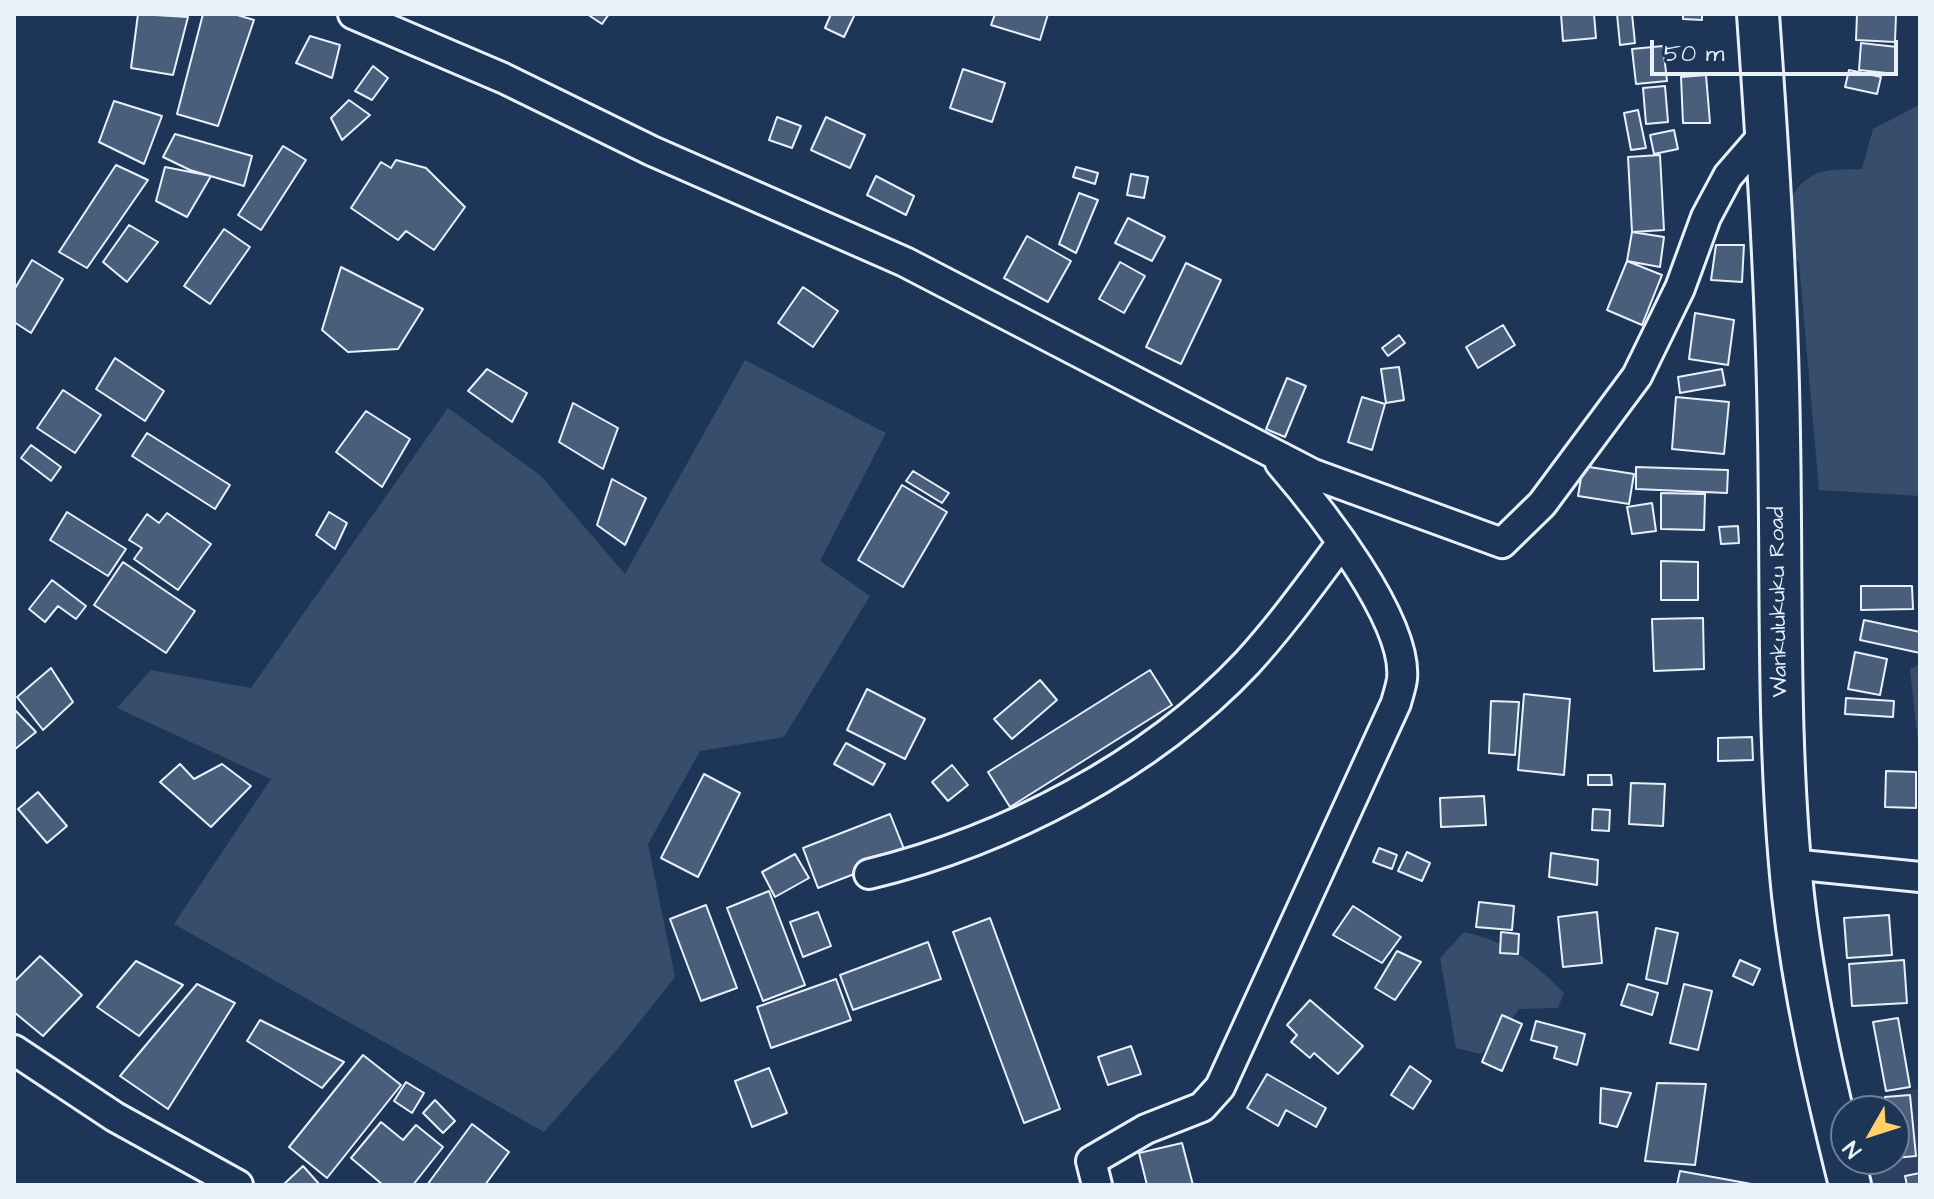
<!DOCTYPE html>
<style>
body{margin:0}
#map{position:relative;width:1934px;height:1199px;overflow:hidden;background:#1d3557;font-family:"Architects Daughter",sans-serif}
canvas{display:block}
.frame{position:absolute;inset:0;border:16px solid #e8f1f8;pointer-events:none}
.north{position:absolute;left:1830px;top:1095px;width:80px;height:80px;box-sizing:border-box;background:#1d3557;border:2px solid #6e8097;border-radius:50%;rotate:231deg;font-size:22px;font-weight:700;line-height:32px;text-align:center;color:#e8f1f8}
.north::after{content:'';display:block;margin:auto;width:28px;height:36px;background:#ffd166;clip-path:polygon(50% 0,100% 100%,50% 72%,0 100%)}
.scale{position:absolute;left:1650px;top:40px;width:248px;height:36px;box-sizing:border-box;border:4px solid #e8f1f8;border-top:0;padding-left:10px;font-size:24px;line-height:28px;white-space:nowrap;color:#e8f1f8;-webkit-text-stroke:6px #1d3557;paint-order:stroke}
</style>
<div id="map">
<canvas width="1934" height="1199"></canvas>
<div class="frame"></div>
<div class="north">N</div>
<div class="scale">50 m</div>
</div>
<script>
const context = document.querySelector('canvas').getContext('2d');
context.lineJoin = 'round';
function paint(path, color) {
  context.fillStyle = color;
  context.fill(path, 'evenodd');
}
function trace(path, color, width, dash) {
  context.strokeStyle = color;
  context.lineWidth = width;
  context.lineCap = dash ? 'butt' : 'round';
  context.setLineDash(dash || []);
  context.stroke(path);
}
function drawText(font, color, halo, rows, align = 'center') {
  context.font = font + ' "Architects Daughter",sans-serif';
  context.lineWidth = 6;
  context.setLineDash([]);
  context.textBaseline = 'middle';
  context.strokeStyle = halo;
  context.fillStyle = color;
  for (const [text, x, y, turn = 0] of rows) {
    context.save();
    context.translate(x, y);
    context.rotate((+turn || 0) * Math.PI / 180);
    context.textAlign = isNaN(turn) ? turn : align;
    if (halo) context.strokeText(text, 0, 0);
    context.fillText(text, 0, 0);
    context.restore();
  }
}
const built = new Path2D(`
 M1920,1088V1185H1861L1853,1159H1894V1111H1846L1837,1105Z`);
const green = new Path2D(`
 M1920,14V496L1819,490L1799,263C1777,234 1781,189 1818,173C1829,168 1849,170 1862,169L1873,129L1919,105Z
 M745,360L886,433L820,561L870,596L784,737L700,751L648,844L675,977L621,1045L544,1132L174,924L271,779L117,708L151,670L251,688L448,408L540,475L625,574Z
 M1920,664V761L1910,669Z
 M1464,932C1509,942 1532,961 1564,993L1558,1008L1519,1009L1499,1038L1480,1054L1456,1048L1440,958Z`);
const building = new Path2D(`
 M138,14L188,17L173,75L131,68Z
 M203,14H234L254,20L218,126L177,114Z
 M587,14H609L602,24Z
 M831,14H855L844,37L825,28Z
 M995,14H1048L1040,40L991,25Z
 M1561,14H1594L1596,38L1563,41Z
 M1617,14H1632L1635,43L1620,45Z
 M1683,14H1702V20L1683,19Z
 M1857,14H1896L1895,42L1856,40Z
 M310,36L340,45L332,78L296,63Z
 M1861,43L1897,47L1895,74L1859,70Z
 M1663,46L1667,81L1636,84L1632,49Z
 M373,66L388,78L372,100L355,91Z
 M963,69L1005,83L992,122L950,108Z
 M1849,70L1881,77L1877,94L1845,87Z
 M1706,75L1710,123H1683L1681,77Z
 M1665,86L1668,122L1646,124L1643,88Z
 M349,100L370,115L342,140L331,118Z
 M114,101L162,116L144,164L99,142Z
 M1638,110L1646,148L1631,150L1624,113Z
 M777,117L801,126L792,148L769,140Z
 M826,117L865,135L850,168L811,150Z
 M1674,130L1678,149L1654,154L1650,135Z
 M175,134L252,156L244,186L190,170L163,157Z
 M283,146L306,160L261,230L238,215Z
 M1660,155L1664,230L1632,232L1628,157Z
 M396,160L426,168L465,207L434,250L406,231L398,240L351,208L381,162L391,168Z
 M116,165L148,180L87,268L59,252Z
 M165,167L211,176L187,217L156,201Z
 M1076,167L1098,173L1095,184L1073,177Z
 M1131,174L1148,177L1144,198L1127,195Z
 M876,176L914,196L906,215L867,195Z
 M1079,193L1098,200L1076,253L1059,244Z
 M1128,218L1165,237L1152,261L1115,243Z
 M129,225L158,242L127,282L103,262Z
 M224,229L250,247L210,304L184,286Z
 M1632,232L1664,237L1660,267L1627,261Z
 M1027,236L1071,261L1048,302L1004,278Z
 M1716,245H1744L1742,282L1711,280Z
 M32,260L63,279L31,333L14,322V290Z
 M1627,261L1662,275L1642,325L1607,310Z
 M1120,262L1145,276L1124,313L1099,299Z
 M1186,263L1221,280L1181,364L1146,347Z
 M341,267L423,309L398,349L348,352L322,330Z
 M803,287L838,311L813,347L778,323Z
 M1695,313L1734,320L1728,365L1689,359Z
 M1503,325L1515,345L1478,368L1466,347Z
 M1399,335L1405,343L1388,356L1382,348Z
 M115,358L164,391L145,421L96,389Z
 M1399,367L1404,400L1386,403L1381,369Z
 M487,369L527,393L512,422L468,391Z
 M1722,369L1725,385L1680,393L1678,377Z
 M1287,378L1306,386L1285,437L1266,429Z
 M63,390L101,415L75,453L37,428Z
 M1362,397L1385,404L1372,450L1348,442Z
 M1676,397L1729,402L1724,454L1672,449Z
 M573,403L618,428L603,469L559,442Z
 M366,411L410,439L382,487L336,452Z
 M147,433L230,485L215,509L132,456Z
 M31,445L61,467L51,481L21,458Z
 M1583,466L1634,474L1629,504L1578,496Z
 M1636,467L1728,470L1727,493L1636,489Z
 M913,471L949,493L942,503L906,481Z
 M612,479L646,498L625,545L597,525Z
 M902,485L947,512L903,587L858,560Z
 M1661,493L1705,494L1704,530L1661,529Z
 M1652,503L1656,531L1632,534L1627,507Z
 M67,512L126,549L108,576L50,540Z
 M329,512L347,523L335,549L316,535Z
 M167,513L211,544L178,590L134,559L142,548L129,540L147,514L159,523Z
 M1738,526L1739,543L1721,544L1719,527Z
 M1661,561L1698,562V600H1661Z
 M123,562L195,611L166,653L94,605Z
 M52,580L86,606L76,619L58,606L45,622L29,609Z
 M1861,586H1912L1913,609L1861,610Z
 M1703,618L1704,669L1654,671L1652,619Z
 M1864,620L1920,632V653L1860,640Z
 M1855,652L1887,659L1880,695L1848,689Z
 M51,668L73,702L43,730L17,697Z
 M1150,670L1172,705L1010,807L988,772Z
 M1040,680L1057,700L1012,739L994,719Z
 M867,689L925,719L905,759L847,730Z
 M1524,694L1570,699L1564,775L1518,770Z
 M1846,698L1894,701L1893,717L1845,714Z
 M1491,701L1519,702L1515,755L1489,753Z
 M14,709L36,732L14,750Z
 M1752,737L1753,760L1718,761V738Z
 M846,743L885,764L873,785L834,764Z
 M180,764L194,779L222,764L251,786L211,827L160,782Z
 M952,765L968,785L948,801L932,782Z
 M1886,771L1916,772V808L1885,807Z
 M704,774L740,793L698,877L661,858Z
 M1588,775H1611L1612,785H1588Z
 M1631,783L1665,784L1663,826L1629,824Z
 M38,792L67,826L47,843L18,809Z
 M1484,796L1486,825L1441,827L1440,798Z
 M1593,809L1610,810L1609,831L1592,830Z
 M890,814L906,854L818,888L803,848Z
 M1379,848L1397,855L1392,869L1373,862Z
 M1407,852L1430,863L1422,881L1398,871Z
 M1551,853L1598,860L1597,885L1549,877Z
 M795,854L809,878L775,897L762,872Z
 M769,891L805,985L763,1001L727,908Z
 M1479,902L1514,906L1512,930L1476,927Z
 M706,905L737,988L701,1001L670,919Z
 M1353,906L1401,937L1382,963L1333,935Z
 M818,912L831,946L803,957L790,922Z
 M1597,912L1602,963L1563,967L1558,917Z
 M1889,915L1892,955L1847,958L1844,918Z
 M990,918L1060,1109L1024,1123L953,932Z
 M1656,928L1678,933L1667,984L1646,979Z
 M1501,932L1519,934L1518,954L1500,953Z
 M928,942L941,979L853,1010L840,975Z
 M1397,951L1421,962L1395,1000L1375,988Z
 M40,956L82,995L43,1036L14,1012V982Z
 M1740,960L1760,969L1753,985L1733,976Z
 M1904,960L1907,1003L1852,1006L1849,964Z
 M136,961L183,985L139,1036L97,1007Z
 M836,979L851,1020L771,1048L757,1007Z
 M197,984L235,1003L168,1109L120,1076Z
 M1628,984L1658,993L1652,1015L1621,1005Z
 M1684,984L1712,991L1698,1050L1670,1043Z
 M1310,1000L1363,1046L1338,1074L1314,1053L1310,1058L1291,1042L1297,1035L1287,1025Z
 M1502,1015L1522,1024L1502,1071L1482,1062Z
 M1898,1018L1910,1087L1886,1091L1873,1022Z
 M260,1020L344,1062L322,1088L247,1041Z
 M1536,1021L1585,1034L1577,1065L1554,1058L1557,1047L1531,1040Z
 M1131,1046L1141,1074L1108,1085L1098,1057Z
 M363,1055L401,1085L327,1178L289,1147Z
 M1410,1066L1431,1081L1413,1109L1391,1095Z
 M769,1068L787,1113L752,1127L735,1081Z
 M1267,1074L1326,1108L1316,1127L1286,1110L1278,1126L1247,1108Z
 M406,1082L424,1093L412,1113L394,1101Z
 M1657,1083L1706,1084L1695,1165L1645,1161Z
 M1601,1088L1631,1093L1617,1127L1600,1123Z
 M1910,1095L1916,1156L1894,1158V1111H1886L1885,1097Z
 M435,1100L455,1121L443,1133L423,1113Z
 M381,1122L403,1140L416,1125L443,1147L413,1185H383L351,1158Z
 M472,1124L509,1152L485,1185H427Z
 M1182,1143L1193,1185H1147L1139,1153Z
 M303,1166L320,1185H283Z
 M1680,1171L1757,1185H1677Z
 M1920,1173V1185H1907L1905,1176Z`);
const street = new Path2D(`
 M353,14L503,78L652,151L905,262L1313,474L1502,543L1542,504L1637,376L1680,288L1706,217L1728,176L1767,131
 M1791,864L1920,877
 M869,874C1005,841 1150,766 1247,663C1281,626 1311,584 1341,544
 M14,1050L115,1117L238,1185
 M1097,1185L1091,1161L1146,1129L1202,1107L1220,1087L1396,703C1398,695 1401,687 1402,679C1408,620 1318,507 1280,463`);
const secondary = new Path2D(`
 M1758,14C1768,155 1777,295 1779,436C1782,589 1777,742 1793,895C1804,993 1826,1089 1850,1185`);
const streetNames = [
 ["Wankulukuku Road",1780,602,-91]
];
paint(built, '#2a4162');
paint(green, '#374d6c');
paint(building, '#495e7a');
trace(building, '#e8f1f8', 2);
trace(street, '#e8f1f8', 34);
trace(secondary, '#e8f1f8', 46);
trace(street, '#1d3557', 28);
trace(secondary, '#1d3557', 40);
drawText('22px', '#e8f1f8', '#1d3557', streetNames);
</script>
